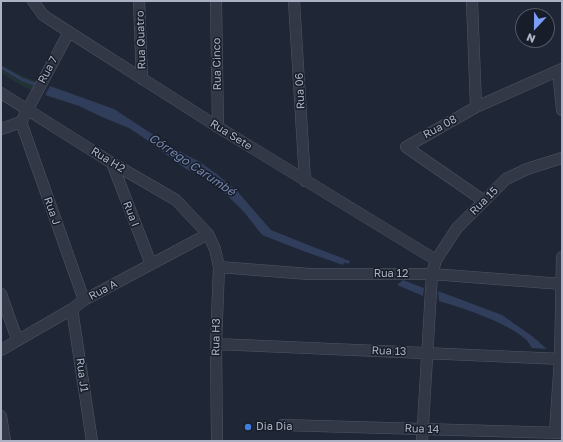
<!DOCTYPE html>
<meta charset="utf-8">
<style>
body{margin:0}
#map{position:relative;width:563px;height:442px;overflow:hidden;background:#1f2635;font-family:"Golos Text",sans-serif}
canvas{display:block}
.frame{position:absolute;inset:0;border:2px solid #acb2c3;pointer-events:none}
.north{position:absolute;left:515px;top:8px;width:40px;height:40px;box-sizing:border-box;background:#181d2a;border:1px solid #535967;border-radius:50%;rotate:202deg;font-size:11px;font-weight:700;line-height:16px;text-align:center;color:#acb2c3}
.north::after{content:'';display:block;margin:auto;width:14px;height:18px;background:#7c9ef8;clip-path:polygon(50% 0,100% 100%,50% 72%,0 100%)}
</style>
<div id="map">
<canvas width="563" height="442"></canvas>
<div class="frame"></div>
<div class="north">N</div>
</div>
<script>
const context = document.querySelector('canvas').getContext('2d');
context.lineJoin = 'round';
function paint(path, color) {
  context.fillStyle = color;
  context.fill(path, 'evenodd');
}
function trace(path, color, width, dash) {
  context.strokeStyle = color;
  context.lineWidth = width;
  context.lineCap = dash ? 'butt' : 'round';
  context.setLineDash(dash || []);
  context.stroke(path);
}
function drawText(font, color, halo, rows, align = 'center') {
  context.font = font + ' "Golos Text",sans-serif';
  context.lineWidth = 3;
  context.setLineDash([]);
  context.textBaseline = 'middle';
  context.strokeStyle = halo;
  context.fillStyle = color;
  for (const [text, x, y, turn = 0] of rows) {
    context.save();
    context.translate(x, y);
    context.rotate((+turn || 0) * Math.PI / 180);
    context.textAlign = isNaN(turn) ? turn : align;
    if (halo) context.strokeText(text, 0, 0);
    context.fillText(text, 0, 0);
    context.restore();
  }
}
const green = new Path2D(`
 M1,65L20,75L37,82L32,91L17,83L1,73Z`);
const water = new Path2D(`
 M50,86L114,109L175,149L200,162L218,175L237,191L271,230L316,248L345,259L343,265L303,251L262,235L244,212L228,196L206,178L186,169L144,138L129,128L102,117L79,106L45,95Z
 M403,280L424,288L423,296L397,285Z
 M438,291L502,315L532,336L547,349L532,348C530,345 527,340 524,338C505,322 463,308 439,301Z`);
const stream = new Path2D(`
 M1,67L23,80L38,85
 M341,260L348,262`);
const minor = new Path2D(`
 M33,1L43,15L69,32L218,127L436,260
 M139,1L142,79
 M216,1L218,127
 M294,1L305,181
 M472,1L476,107
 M558,71L562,110
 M1,93L112,163L176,200L208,234L215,249L219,267L216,344L217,441
 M21,122L84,300
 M1,129L21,122L69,32
 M112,163L151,264
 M484,201L406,147L476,107L562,69
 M219,267L309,274H432L562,284
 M1,294L17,339
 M72,309L92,441
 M216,344L562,359
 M1,350L72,309L84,300L208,234
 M1,416L5,441
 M282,425L562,433
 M555,432L560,359L562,257
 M422,441L432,274L436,260L457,228L506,179L527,169L562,158`);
const markers = [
 [248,427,4,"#3f7fe0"]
];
const streetNames = [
 ["Rua Quatro",141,40,-92],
 ["Rua Cinco",217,64,-91],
 ["Rua 7",48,70,-62],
 ["Rua 06",300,91,-93],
 ["Rua 08",440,127,-29],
 ["Rua Sete",231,135,32],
 ["Rua H2",108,160,32],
 ["Rua 15",484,201,-45],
 ["Rua J",52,211,70],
 ["Rua I",131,214,69],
 ["Rua 12",391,274],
 ["Rua A",103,290,-28],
 ["Rua H3",216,337,-89],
 ["Rua 13",389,351,2],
 ["Rua J1",82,375,82],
 ["Rua 14",422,429,2]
];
const poiNames = [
 ["Dia Dia",256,427]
];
const waterNames = [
 ["Córrego Carumbé",192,165,34]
];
paint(green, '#223337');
paint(water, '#303d5b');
trace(stream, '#303d5b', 3);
trace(minor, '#505564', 12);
trace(minor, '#323846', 11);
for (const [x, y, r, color] of markers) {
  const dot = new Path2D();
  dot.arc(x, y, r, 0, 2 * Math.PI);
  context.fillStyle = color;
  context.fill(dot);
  trace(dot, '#181d2a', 1.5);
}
drawText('11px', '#acb2c3', '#181d2a', streetNames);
drawText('11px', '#acb2c3', '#181d2a', poiNames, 'left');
drawText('italic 12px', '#7486ac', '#181d2a', waterNames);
</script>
